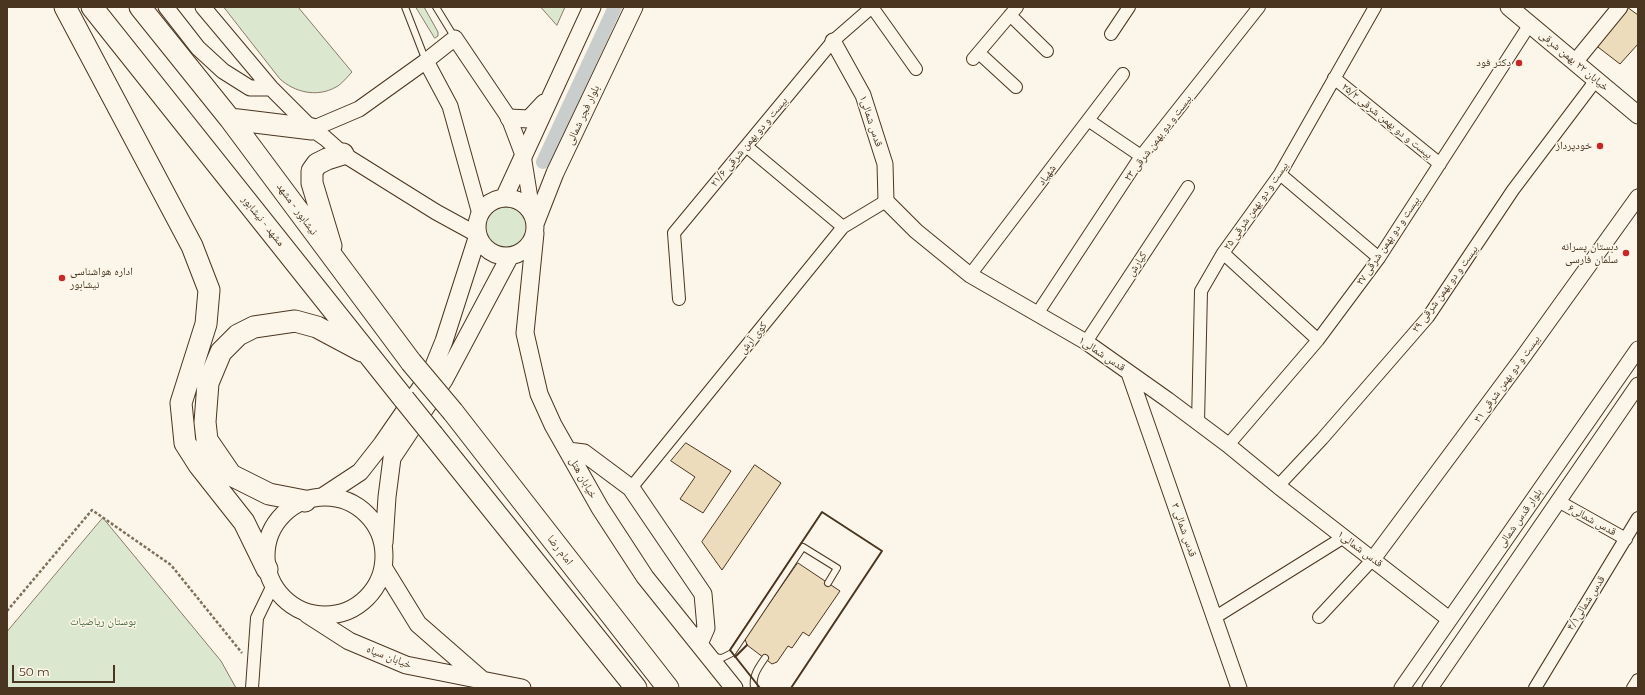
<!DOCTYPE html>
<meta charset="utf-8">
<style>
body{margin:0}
#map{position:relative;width:1645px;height:695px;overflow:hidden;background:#fbf6e9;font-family:Montserrat,sans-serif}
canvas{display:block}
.frame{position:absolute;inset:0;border:8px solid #4a3520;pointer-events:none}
.scale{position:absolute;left:12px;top:665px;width:103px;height:18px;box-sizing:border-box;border:2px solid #4a3520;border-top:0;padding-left:5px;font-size:12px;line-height:14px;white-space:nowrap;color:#4a3520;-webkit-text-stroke:3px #fbf6e9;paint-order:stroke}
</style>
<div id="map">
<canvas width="1645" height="695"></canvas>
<div class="frame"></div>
<div class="scale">50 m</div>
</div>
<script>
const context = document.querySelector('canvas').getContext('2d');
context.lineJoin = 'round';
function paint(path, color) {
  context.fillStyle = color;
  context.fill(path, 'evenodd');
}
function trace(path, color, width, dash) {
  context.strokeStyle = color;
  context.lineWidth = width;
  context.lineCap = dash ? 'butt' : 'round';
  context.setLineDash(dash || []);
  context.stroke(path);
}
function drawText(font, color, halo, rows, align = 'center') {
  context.font = font + ' Montserrat,"Noto Naskh Arabic",sans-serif';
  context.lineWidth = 3;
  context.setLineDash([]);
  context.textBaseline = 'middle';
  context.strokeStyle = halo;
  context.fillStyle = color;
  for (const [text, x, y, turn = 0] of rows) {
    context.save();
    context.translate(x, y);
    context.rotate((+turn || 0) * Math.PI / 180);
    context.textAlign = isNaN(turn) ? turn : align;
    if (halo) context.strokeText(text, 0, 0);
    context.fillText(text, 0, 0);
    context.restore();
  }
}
const green = new Path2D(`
 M224,7H298L352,72C347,77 342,84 336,87C317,98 294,92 280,79Z
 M416,7H424L438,32V36L435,38Z
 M541,7H565L557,25Z
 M485 228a21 21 0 1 1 42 0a21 21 0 1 1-42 0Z
 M103,518L221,661L236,688H7V632Z`);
const canal = new Path2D(`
 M543,162L615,7`);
const building = new Path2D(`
 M1627,7L1638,15V44L1620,64L1594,44Z
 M686,443L731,471L703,513L680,499L695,477L671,461Z
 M755,465L781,483L722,570L702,542Z
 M798,563L840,591L809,636L803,632L792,648L788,646L777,662L772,664L747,645L745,639Z`);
const path = new Path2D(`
 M7,611L92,510L171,565L242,653`);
const service = new Path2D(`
 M405,7L426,61
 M436,7L455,38
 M713,657L722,658L732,653L803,547L837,568L828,583
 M754,688C752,676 758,668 765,658`);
const minor = new Path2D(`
 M872,7L916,69
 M1010,15L1047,51
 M1111,34L1129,7
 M979,53L1016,87
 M973,59L1017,7
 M1334,78L1440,164
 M1088,120L1141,156
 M746,146L843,227
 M1280,174L1379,258
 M1223,253L1318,340
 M970,275L1123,74
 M679,299L674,233L833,41L872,7
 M1037,314L1141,156L1259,7
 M1086,342L1188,187
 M1198,422L1201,291L1223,253L1280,174L1375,7
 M1228,445L1318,340L1379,258L1530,24
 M1278,486L1322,439L1428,317L1513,190L1596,80
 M631,488L843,227L886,201
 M1558,501L1626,539
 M1319,617L1373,559
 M1214,618L1344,537
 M252,688L257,618L273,585
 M1535,688L1638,518
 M1633,688L1638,680`);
const tertiary = new Path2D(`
 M166,7L198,48L223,71L250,88H271
 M203,7L271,88L312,129L325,138L343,154L436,212L478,235
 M833,41L863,95L885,164L886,201L916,231L970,275L1086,342L1168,400L1228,445L1278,486L1449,619
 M426,61L450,106L480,214
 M1575,62L1620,7
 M312,129L359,109L426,61L455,38L509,118L523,155L533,217
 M1129,373L1239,688
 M1373,559L1523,357L1638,197
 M1402,688L1638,349
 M1430,688L1638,385`);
const secondary = new Path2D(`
 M1509,7L1638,115
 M509,118L529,119L544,103
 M504,198L592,7
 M477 227a29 29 0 1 1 58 0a29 29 0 1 1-58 0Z
 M535,224L555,173L634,7
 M535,233L525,333L539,394L553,425L600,508L645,577L734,688
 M568,451L584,453L631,488L703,594L706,628L699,644
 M322,497L360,472L382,444L431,373L444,341L478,235
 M266 556a59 59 0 1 1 118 0a59 59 0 1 1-118 0Z
 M384,543L387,497L392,458L444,380L510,256
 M383,567L418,624L481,679
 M307,614L349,641L406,665L522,688`);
const trunk = new Path2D(`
 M65,7L192,246L209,290L206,324L181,403L185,443L199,465L244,522L267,569
 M92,7L404,399
 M140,7L230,119L411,362
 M230,119L312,129
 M331,246L312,183V171L317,164L327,159L343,154
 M453,412L668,688
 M433,435L636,688
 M305,501L269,494L231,475L207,440L205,422L208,383L221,352L238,335L254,327L295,321L317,327L362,351`);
const trunkBridge = new Path2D(`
 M411,362L453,412
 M404,399L433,435`);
const wall = new Path2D(`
 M735,657L747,645
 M760,688L730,650L822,512L882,551L791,688`);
const markers = [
 [1519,63,4,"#c62828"],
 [1600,146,4,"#c62828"],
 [1626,253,4,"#c62828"],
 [62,278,4,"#c62828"]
];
const streetNames = [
 ["خیابان ۲۲ بهمن شرقی",1574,61,40],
 ["بلوار فجر شمالی",583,115,-65],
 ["قدس شمالی۱",871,121,72],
 ["بیست و دو بهمن شرقی ۲۵/۲",1387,121,39],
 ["بیست و دو بهمن شرقی ۲۳",1158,138,-53],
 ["بیست و دو بهمن شرقی ۲۱/۶",749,142,-50],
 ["شهیاد",1047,175,-53],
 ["بیست و دو بهمن شرقی ۲۵",1256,206,-55],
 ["نیشابور - مشهد",297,209,54],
 ["مشهد - نیشابور",263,221,51],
 ["بیست و دو بهمن شرقی ۲۷",1388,241,-56],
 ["کیارش",1137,264,-57],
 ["بیست و دو بهمن شرقی ۲۹",1445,289,-54],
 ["کوی آرش",753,338,-51],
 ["قدس شمالی۱",1102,354,34],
 ["بیست و دو بهمن شرقی ۳۱",1507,379,-54],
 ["خیابان هتل",583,478,61],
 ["بلوار قدس شمالی",1520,518,-55],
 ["قدس شمالی۶",1592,520,29],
 ["قدس شمالی ۳",1184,530,71],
 ["قدس شمالی۱",1360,549,37],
 ["امام رضا",560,550,52],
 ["قدس شمالی۴/۱",1586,603,-58],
 ["خیابان سپاه",389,657,21]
];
const poiNames = [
 ["دکتر فود",1511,63],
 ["خودپرداز",1592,146],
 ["دبستان پسرانه",1618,247],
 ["سلمان فارسی",1618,260],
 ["اداره هواشناسی",70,272,"left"],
 ["نیشابور",70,285,"left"]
];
const parkNames = [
 ["بوستان ریاضیات",103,622]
];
paint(green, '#dce7d0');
trace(green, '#887966', 1);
trace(canal, '#c9cecd', 14);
paint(building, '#ecdcbc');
trace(building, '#4a3520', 1);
trace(service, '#4a3520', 8);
trace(minor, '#4a3520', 14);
trace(tertiary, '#4a3520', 17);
trace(secondary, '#4a3520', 19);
trace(trunk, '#4a3520', 23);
trace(path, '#7f6f5c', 2.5, [3, 2]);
trace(service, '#fbf6e9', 6);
trace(minor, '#fbf6e9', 12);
trace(tertiary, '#fbf6e9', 15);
trace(secondary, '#fbf6e9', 17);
trace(trunk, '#fbf6e9', 21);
trace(trunkBridge, '#4a3520', 23, []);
trace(trunkBridge, '#fbf6e9', 21);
trace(wall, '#4a3520', 2);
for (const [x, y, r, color] of markers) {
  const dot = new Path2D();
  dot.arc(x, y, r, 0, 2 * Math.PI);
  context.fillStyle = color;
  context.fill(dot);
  trace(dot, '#fbf6e9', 1.5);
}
drawText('11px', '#4a3520', '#fbf6e9', streetNames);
drawText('11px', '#4a3520', '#fbf6e9', poiNames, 'right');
drawText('11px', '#436837', '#fbf6e9', parkNames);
</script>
